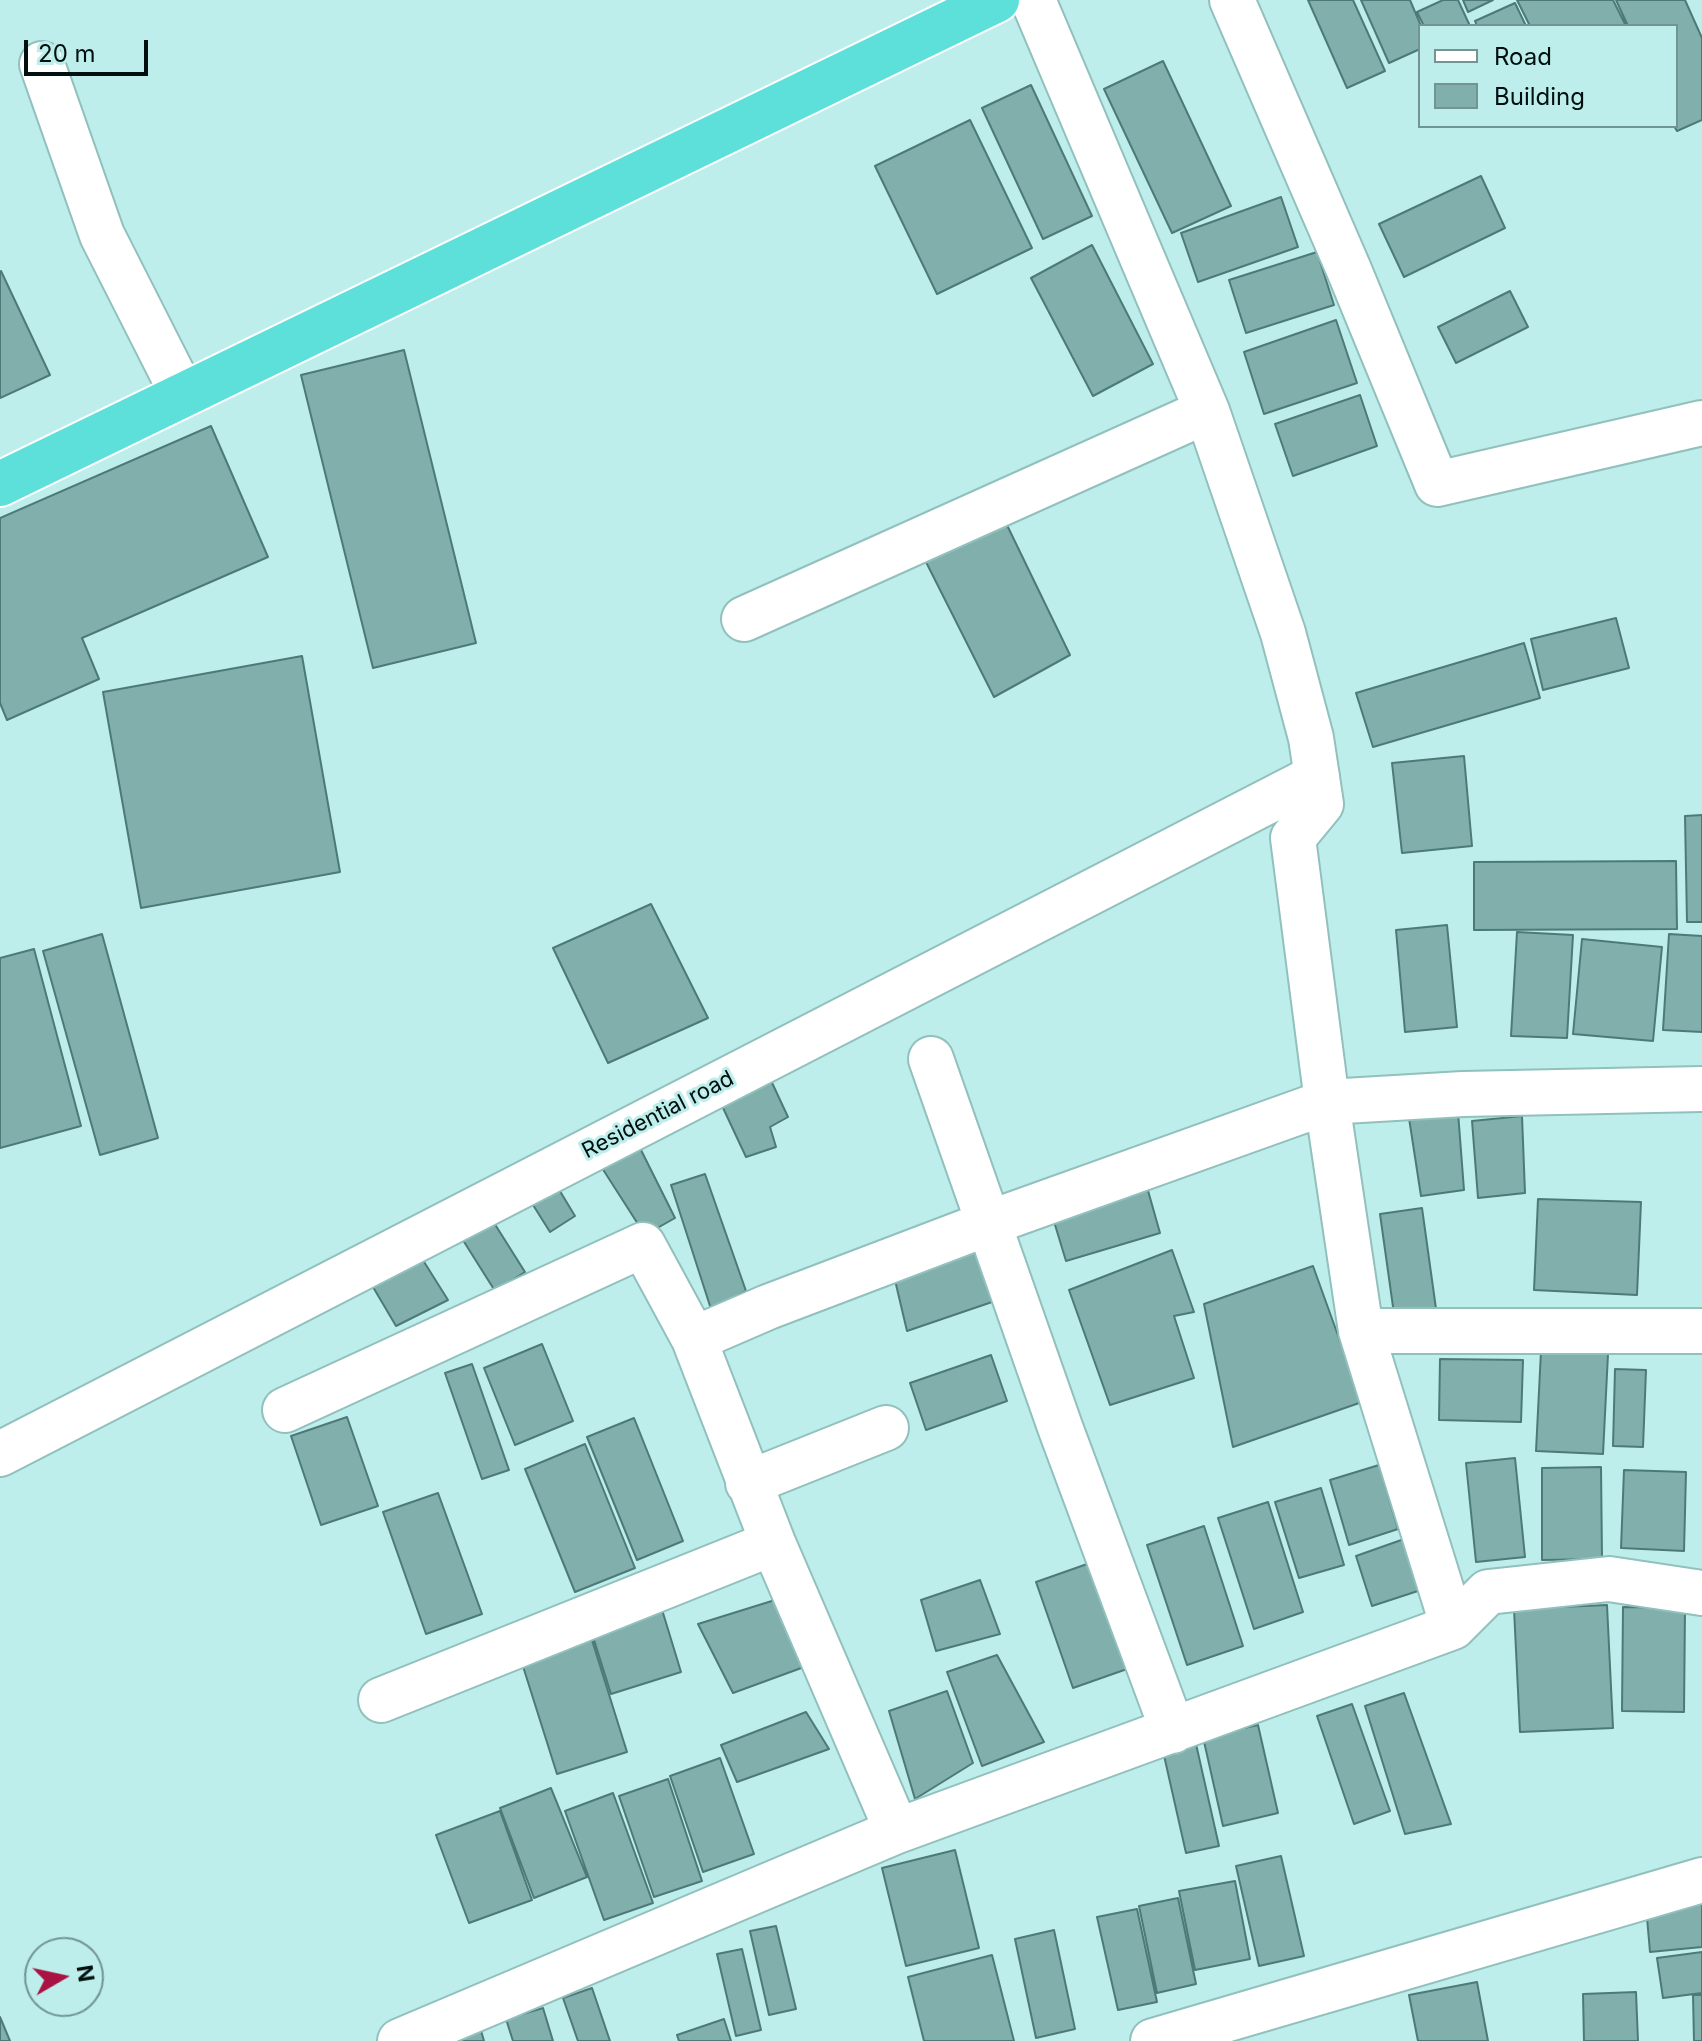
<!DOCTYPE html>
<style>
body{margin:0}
#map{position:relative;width:1702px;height:2041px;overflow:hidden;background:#bdeeeb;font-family:Inter,sans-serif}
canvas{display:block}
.legend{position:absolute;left:1418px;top:24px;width:260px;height:104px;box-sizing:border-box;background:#bdeeeb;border:2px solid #729593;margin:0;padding:10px 14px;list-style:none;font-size:24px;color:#01100f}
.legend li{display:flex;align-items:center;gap:16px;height:40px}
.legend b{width:40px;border:2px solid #729593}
.north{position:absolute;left:24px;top:1937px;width:80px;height:80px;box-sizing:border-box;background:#bdeeeb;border:2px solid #729593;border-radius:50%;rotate:81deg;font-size:22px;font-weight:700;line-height:32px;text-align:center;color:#01100f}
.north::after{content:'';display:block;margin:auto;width:28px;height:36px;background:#a91342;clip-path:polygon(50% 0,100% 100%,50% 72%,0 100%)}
.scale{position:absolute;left:24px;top:40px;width:124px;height:36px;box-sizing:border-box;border:4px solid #01100f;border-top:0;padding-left:10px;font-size:24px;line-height:28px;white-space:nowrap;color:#01100f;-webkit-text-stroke:6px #bdeeeb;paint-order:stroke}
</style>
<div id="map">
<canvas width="1702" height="2041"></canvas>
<ul class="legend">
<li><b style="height:10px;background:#fff"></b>Road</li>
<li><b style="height:22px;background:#80afac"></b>Building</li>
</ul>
<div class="north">N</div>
<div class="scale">20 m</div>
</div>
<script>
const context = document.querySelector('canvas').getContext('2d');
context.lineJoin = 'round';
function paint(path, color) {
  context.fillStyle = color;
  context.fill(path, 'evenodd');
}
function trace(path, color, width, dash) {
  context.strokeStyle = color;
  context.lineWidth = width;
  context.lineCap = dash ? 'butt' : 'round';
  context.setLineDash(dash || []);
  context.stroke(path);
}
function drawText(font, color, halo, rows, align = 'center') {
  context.font = font + ' Inter,sans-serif';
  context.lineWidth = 6;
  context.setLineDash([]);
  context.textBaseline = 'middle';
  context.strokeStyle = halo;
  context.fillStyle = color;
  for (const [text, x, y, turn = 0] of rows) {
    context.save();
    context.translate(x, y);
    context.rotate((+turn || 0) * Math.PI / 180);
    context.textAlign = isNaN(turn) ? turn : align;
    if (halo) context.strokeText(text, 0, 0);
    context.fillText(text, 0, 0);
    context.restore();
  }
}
const building = new Path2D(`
 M1308,0H1353L1385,71L1347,88Z
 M1361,0H1410L1421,26L1420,49L1389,63Z
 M1443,0H1458L1470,26H1424L1417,12Z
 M1463,0H1493L1468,12Z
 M1517,0H1613L1626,26H1530Z
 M1616,0H1685L1702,38V120L1677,131L1674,126L1676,26H1628Z
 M1515,3L1526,26H1477L1475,21Z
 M1163,61L1231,206L1172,233L1104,89Z
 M1031,85L1092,216L1043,239L982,108Z
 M970,120L1032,248L937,294L875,166Z
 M1481,176L1505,228L1404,277L1379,224Z
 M1281,197L1298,247L1198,282L1181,233Z
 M1092,245L1153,364L1093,396L1031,278Z
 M1317,252L1334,305L1246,333L1229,280Z
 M1,271L50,375L0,398V272Z
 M1510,291L1528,327L1456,363L1438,327Z
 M1336,320L1357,383L1264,414L1244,352Z
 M404,350L476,643L373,668L301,375Z
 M1360,395L1377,446L1293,476L1275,424Z
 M211,426L268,557L82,638L99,679L7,720L0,703V518Z
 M1005,521L1070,655L994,697L926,562Z
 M1616,618L1629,668L1543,690L1531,639Z
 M1524,643L1540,698L1373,747L1356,693Z
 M302,656L340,872L141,908L103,692Z
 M1464,756L1472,846L1402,853L1392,763Z
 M1702,815V922H1687L1685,816Z
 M1676,861L1677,929L1474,930V862Z
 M651,904L708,1018L608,1063L553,948Z
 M1447,925L1457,1027L1405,1032L1396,930Z
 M1517,932L1573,935L1567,1038L1511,1036Z
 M102,934L158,1138L100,1155L43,951Z
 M1669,934L1702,936V1032L1663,1030Z
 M1582,939L1662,947L1653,1041L1573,1034Z
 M34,949L81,1126L0,1148V958Z
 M767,1072L788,1117L770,1127L776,1147L746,1157L717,1095Z
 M1458,1112L1464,1190L1421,1196L1409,1118Z
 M1522,1116L1525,1193L1478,1198L1472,1121Z
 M636,1140L675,1218L645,1235L595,1157Z
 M549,1173L575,1216L550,1232L523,1189Z
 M705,1174L746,1291L711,1309L671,1185Z
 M1147,1187L1160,1233L1066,1261L1052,1215Z
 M1538,1199L1641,1202L1637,1295L1534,1290Z
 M1422,1208L1437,1316L1395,1321L1380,1214Z
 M491,1218L525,1272L495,1291L461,1237Z
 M976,1248L992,1302L907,1331L894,1276Z
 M1172,1250L1194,1312L1174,1316L1194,1378L1110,1405L1069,1290Z
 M421,1257L448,1300L396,1326L373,1287Z
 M1313,1266L1362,1402L1233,1447L1204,1304Z
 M542,1344L573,1421L515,1445L484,1368Z
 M1541,1351L1608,1354L1603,1454L1536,1451Z
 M991,1355L1007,1401L926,1430L910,1383Z
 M1440,1359L1523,1360L1521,1422L1439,1420Z
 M472,1364L509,1470L482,1479L445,1373Z
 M1615,1369L1646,1370L1643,1447L1613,1446Z
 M347,1417L378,1506L321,1525L291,1436Z
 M634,1418L683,1541L637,1560L587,1437Z
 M585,1444L635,1568L575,1592L525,1469Z
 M1515,1458L1525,1557L1476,1562L1466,1463Z
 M1379,1465L1398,1529L1349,1545L1330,1480Z
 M1601,1467L1602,1559L1542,1560V1468Z
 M1624,1470L1686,1472L1684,1551L1621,1548Z
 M1321,1488L1344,1565L1299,1578L1275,1502Z
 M438,1493L482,1614L426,1634L383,1512Z
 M1268,1502L1303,1612L1254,1629L1218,1518Z
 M1204,1526L1243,1646L1187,1665L1147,1545Z
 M1407,1538L1424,1589L1372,1606L1356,1556Z
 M1090,1563L1127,1669L1073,1688L1036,1582Z
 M980,1580L1000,1634L936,1651L921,1600Z
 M775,1600L804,1667L733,1693L698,1624Z
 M660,1603L681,1672L611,1694L589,1624Z
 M1607,1605L1613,1728L1520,1732L1514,1609Z
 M1623,1607L1685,1608L1684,1712L1622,1711Z
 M591,1637L627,1752L557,1774L521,1660Z
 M997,1655L1044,1742L982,1766L947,1672Z
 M947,1691L973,1763L915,1799L889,1711Z
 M1404,1693L1451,1824L1405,1834L1365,1706Z
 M1352,1704L1390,1811L1354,1824L1317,1716Z
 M806,1712L829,1749L737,1782L721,1745Z
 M1258,1725L1278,1813L1223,1826L1203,1737Z
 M1196,1744L1219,1846L1186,1853L1163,1751Z
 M720,1758L754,1854L703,1872L670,1776Z
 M668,1779L702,1881L654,1897L619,1796Z
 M551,1788L587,1877L534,1898L500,1808Z
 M613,1793L653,1903L604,1920L565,1811Z
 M500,1811L532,1900L469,1923L436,1835Z
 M955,1850L979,1948L906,1966L882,1868Z
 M1281,1856L1304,1956L1259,1966L1236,1866Z
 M1235,1881L1250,1959L1195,1970L1179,1891Z
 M1178,1898L1196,1984L1157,1993L1139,1906Z
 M1702,1901V1947L1650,1952L1646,1906Z
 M1137,1909L1157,2002L1118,2010L1097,1917Z
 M776,1926L796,2009L769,2015L750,1931Z
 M1054,1930L1075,2029L1036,2038L1015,1939Z
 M742,1949L761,2030L736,2036L717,1954Z
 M1702,1952V1993L1663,1998L1657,1958Z
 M992,1955L1014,2041H924L908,1977Z
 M1477,1982L1488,2041H1418L1409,1995Z
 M592,1988L610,2041H578L563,1998Z
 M1636,1992L1638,2041H1584L1583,1994Z
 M1693,1995H1702V2041H1694Z
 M543,2008L553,2041H513L506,2019Z
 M0,2017L10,2041H0Z
 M724,2019L731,2041H679L677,2035Z
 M480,2027L484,2041H436Z`);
const minor = new Path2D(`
 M1033,0L1207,411L1283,633L1311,738L1321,804L1293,838L1327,1102L1361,1331L1453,1627
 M1232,0L1349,270L1437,484L1702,423
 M42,64L102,235L183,395
 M744,619L1207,411
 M931,1059L1060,1427L1173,1731
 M1361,1331H1702
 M694,1339L768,1307L989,1223L1327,1102L1463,1094L1702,1089
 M285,1410L643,1245L694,1339L773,1543L897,1831
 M0,1454L1317,776
 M748,1483L886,1428
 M381,1700L773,1543
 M400,2041L897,1831L1453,1627L1488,1592L1609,1579L1702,1593
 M1153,2041L1702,1880`);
const highway = new Path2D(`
 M0,484L997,0`);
const streetNames = [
 ["Residential road",658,1115,-27]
];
paint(building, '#80afac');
trace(building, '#4d7a78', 2);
trace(minor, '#91c0bd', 48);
trace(highway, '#fff', 48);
trace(minor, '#fff', 44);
trace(highway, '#5ddfda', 44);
drawText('22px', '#01100f', '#bdeeeb', streetNames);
</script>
